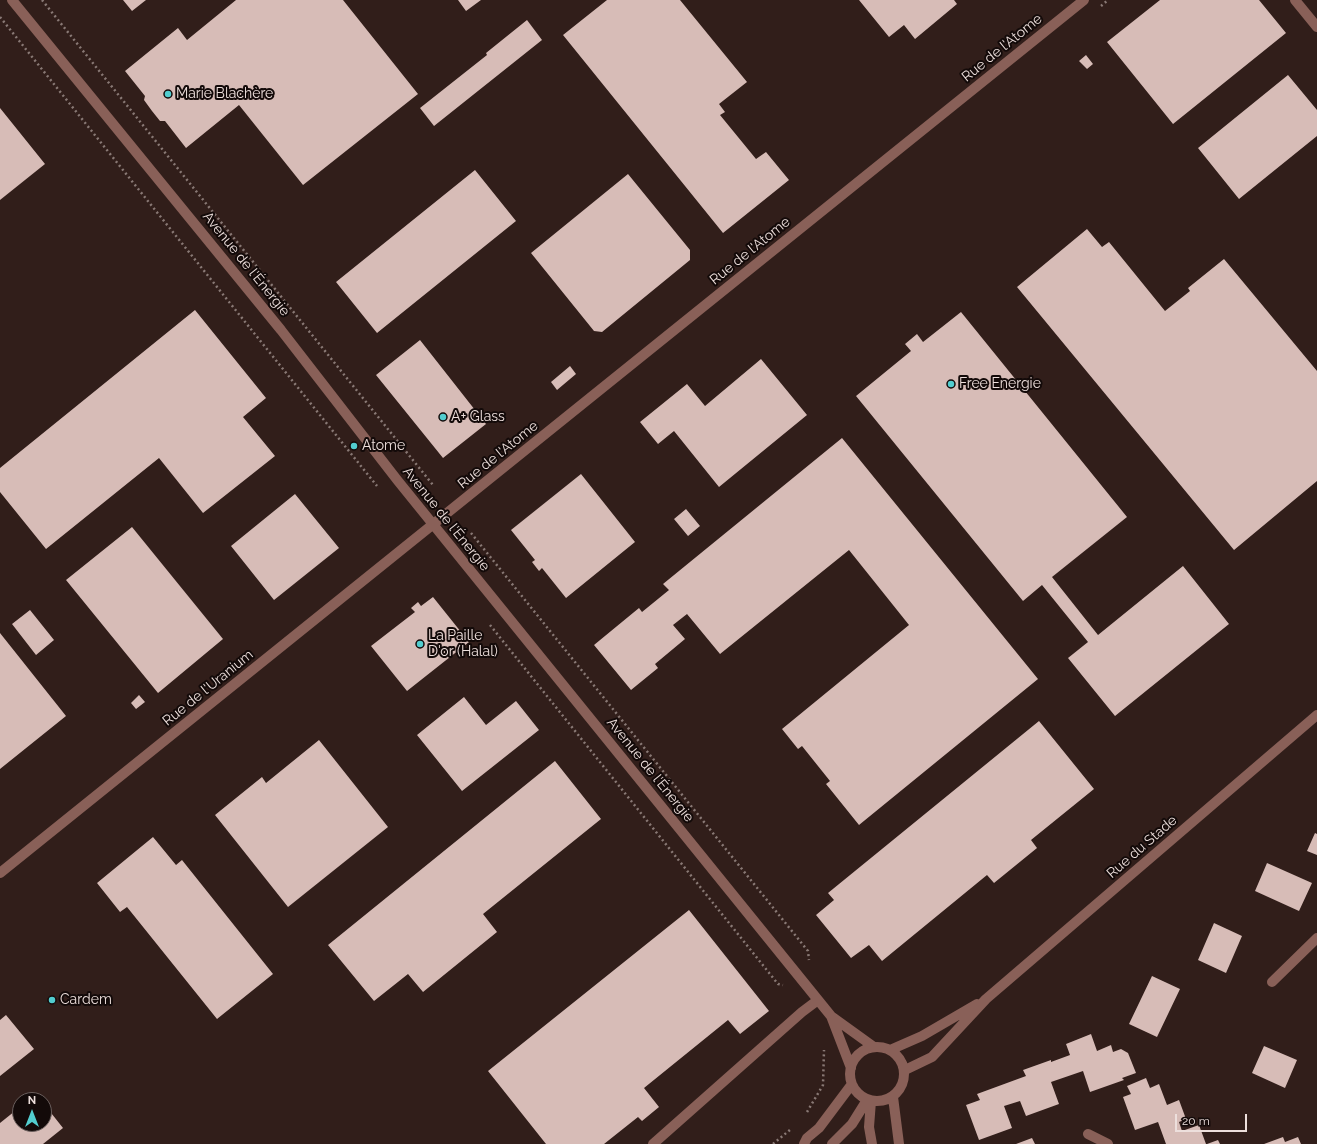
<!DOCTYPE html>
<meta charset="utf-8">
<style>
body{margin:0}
#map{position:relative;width:1317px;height:1144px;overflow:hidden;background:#311e1a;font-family:Raleway,sans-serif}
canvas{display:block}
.north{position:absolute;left:12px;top:1092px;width:40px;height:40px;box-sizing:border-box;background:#130a09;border:1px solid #6a5f5d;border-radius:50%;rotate:0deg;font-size:11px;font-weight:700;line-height:16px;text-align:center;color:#eddfdc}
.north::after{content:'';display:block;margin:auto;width:14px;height:18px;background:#52cdcf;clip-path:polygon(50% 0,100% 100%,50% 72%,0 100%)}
.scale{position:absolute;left:1175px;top:1114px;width:72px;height:18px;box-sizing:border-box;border:2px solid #eddfdc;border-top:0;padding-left:5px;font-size:12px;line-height:14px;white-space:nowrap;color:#eddfdc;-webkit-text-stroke:3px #130a09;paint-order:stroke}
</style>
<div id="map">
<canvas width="1317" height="1144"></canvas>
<div class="north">N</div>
<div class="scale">20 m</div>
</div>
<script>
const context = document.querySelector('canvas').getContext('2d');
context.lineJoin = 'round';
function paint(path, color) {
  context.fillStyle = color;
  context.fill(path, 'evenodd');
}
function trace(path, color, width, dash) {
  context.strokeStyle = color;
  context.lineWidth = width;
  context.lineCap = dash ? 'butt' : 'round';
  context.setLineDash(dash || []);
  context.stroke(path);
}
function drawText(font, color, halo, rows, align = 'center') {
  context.font = font + ' Raleway,sans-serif';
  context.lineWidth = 4;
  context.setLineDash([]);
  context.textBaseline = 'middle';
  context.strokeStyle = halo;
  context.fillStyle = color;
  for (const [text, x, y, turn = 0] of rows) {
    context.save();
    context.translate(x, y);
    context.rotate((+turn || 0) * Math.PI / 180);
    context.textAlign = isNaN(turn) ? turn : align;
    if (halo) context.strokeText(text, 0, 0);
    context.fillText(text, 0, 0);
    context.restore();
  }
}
const building = new Path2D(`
 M123,0H146L132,11Z
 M236,0H343L418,94L303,185L239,105L186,148L165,121H160L152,111L144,100L145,96L125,71L178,28L187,40Z
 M458,0H481L466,11Z
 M607,0H680L747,82L719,104L725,112L720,115L756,159L766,152L789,180L723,233L563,35Z
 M859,0H954L957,4L915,39L904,25L889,37Z
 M1160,0H1259L1286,33L1173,124L1107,42Z
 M527,20L542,40L434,126L420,108L487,55L486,53Z
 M1086,55L1093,64L1087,69L1079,61Z
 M1288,75L1317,110V136L1239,199L1198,148Z
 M0,108L45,164L0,200Z
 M475,170L516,221L377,333L336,282Z
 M628,174L690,250V260L602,332L594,331L531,253Z
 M1087,229L1102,247L1109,242L1165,311L1190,291L1188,288L1224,259L1317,371V481L1234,550L1017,287Z
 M195,310L266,398L243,417L275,456L203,513L159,458L46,549L0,492V468Z
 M961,312L1127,517L1052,577L1098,635L1183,566L1229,624L1115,716L1068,658L1088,642L1042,585L1023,601L856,396L911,351L905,344L917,334L923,342Z
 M420,340L486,424L443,458L376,375Z
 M761,359L807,415L719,487L674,431L658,444L640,422L687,384L705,406Z
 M570,366L576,374L557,390L551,382Z
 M842,438L1038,679L859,825L826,784L830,781L802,746L798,749L782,729L909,625L849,550L720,654L687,614L673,625L685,639L655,664L658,668L631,690L594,645L639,608L642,612L669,590L663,584Z
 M581,474L635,542L566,598L542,568L539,571L532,562L535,560L511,530Z
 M295,494L339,548L274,600L231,546Z
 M686,509L700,526L688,536L674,519Z
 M132,527L223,639L158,693L66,580Z
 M433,597L469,642L407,691L371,646L415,612L411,608L418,602L421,606Z
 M30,610L54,640L36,655L12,624Z
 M0,633L66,716L0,769Z
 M139,695L145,702L136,709L131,703Z
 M464,697L486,725L516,701L539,730L462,791L417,735Z
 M1039,721L1094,789L1031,840L1037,848L994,883L987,875L882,961L869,945L851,958L816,915L834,900L828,893Z
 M319,740L388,827L288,907L215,815L262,777L266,783Z
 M555,761L601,819L483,914L497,932L423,992L408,974L374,1001L328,945Z
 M1315,833L1317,834V855L1307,851Z
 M153,837L176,865L182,860L273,974L217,1019L127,907L120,912L97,883Z
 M1267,863L1312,883L1299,911L1255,891Z
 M689,910L769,1011L740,1034L728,1020L644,1088L659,1107L642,1121L638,1117L604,1144H546L488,1071Z
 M1214,923L1242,936L1226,973L1198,960Z
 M1152,976L1180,989L1157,1037L1129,1024Z
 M6,1015L34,1049L0,1076V1020Z
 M1091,1034L1097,1051L1111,1045L1113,1052L1121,1049L1128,1053L1136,1073L1122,1078L1124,1080L1090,1092L1083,1071L1051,1082L1059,1104L1026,1116L1020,1101L1004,1106L1012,1128L979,1140L966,1105L980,1100L977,1094L1026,1076L1023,1070L1051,1060V1062L1070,1055L1066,1044Z
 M1264,1046L1297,1060L1285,1088L1252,1073Z
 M1146,1078L1150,1088L1159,1084L1167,1105L1179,1100L1186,1119L1179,1122L1182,1131L1199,1125L1206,1144H1166L1158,1122L1135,1130L1123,1097L1131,1094L1127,1086Z
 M36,1094L41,1100H28Z
 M44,1104L63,1128L43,1144H0V1123L20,1107V1124H44Z
 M1283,1137L1285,1142L1298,1137L1301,1144H1264Z
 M1032,1138L1035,1144H1016Z
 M1218,1140L1220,1144H1207Z`);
const path = new Path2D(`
 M42,0L433,485
 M1101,6L1108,0
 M0,17L377,486
 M471,533L808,951L809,960
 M490,625L778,984L783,985
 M807,1112L823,1085L824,1050
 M773,1144L791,1129`);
const minor = new Path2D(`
 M12,0L281,330L398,481L831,1016L874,1047
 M1295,0L1317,27
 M0,873L1084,0
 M1272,982L1317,938
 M831,1016L851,1068
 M850 1074a27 27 0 1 1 54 0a27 27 0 1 1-54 0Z
 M890,1050L922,1036L977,1004
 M905,1070L932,1057L986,999L1317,715
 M893,1097L899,1144
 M871,1101L869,1127L872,1144
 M1088,1134L1108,1144
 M653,1144L802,1012L818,1000
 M804,1144L807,1138L819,1128L852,1084
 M832,1144L852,1124L867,1100`);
const markers = [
 [168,94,4,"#52cdcf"],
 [951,384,4,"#52cdcf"],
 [443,417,4,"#52cdcf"],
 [354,446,4,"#52cdcf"],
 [420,644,4,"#52cdcf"],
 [52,1000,4,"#52cdcf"]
];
const streetNames = [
 ["Rue de l'Atome",1002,48,-39],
 ["Rue de l'Atome",750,251,-39],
 ["Avenue de l'Énergie",246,264,51],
 ["Rue de l'Atome",498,455,-39],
 ["Avenue de l'Énergie",446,519,51],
 ["Rue de l'Uranium",208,688,-39],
 ["Avenue de l'Énergie",650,770,51],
 ["Rue du Stade",1142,847,-41]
];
const poiNames = [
 ["Marie Blachère",176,94],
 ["Free Energie",959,384],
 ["A+ Glass",451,417],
 ["Atome",362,446],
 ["La Paille",428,636],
 ["D'or (Halal)",428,652],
 ["Cardem",60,1000]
];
paint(building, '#d7bcb7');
trace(path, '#897975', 2.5, [2, 3]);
trace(minor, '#896058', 10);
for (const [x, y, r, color] of markers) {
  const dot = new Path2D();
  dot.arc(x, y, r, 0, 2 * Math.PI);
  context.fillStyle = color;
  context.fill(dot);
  trace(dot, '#130a09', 1.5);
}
drawText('14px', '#eddfdc', '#130a09', streetNames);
drawText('14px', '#eddfdc', '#130a09', poiNames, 'left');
</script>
